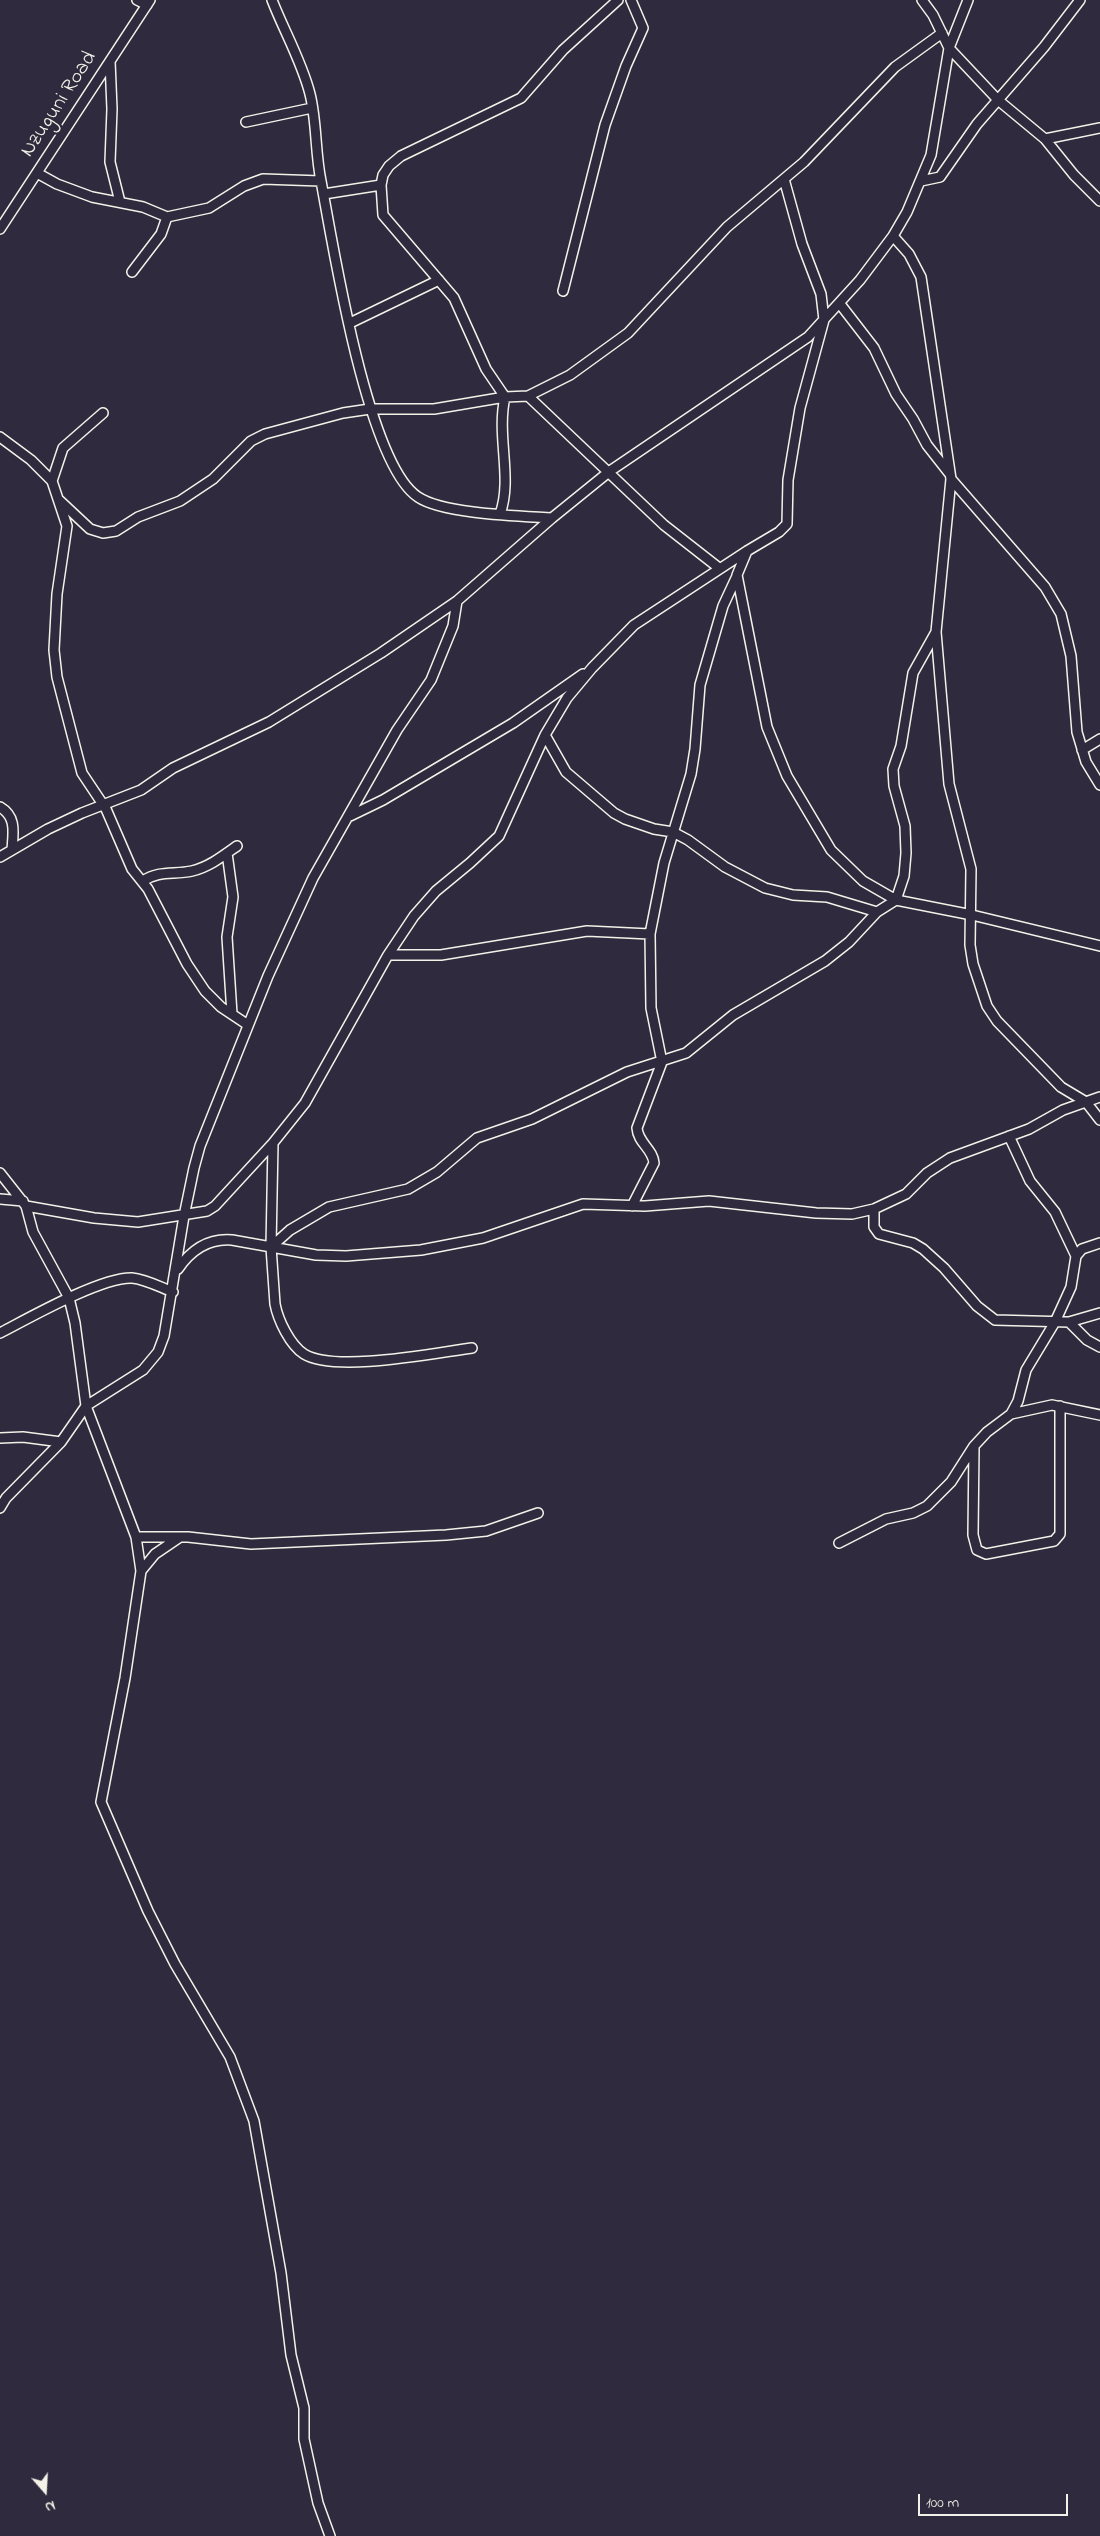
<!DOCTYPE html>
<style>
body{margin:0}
#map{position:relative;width:1100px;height:2536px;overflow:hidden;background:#2f2a3d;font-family:"Indie Flower",sans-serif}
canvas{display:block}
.north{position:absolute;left:20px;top:2466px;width:50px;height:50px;-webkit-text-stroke:4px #2f2a3d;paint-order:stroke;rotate:161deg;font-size:14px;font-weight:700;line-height:20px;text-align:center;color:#f4f1e8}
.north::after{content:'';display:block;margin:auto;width:18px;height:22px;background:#f4f1e8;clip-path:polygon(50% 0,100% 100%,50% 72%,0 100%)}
.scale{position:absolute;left:918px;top:2494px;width:150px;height:22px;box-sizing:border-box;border:2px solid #f4f1e8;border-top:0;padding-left:6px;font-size:15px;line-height:18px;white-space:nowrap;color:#f4f1e8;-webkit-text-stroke:4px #2f2a3d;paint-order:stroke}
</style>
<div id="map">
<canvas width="1100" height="2536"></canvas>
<div class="north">N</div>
<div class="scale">100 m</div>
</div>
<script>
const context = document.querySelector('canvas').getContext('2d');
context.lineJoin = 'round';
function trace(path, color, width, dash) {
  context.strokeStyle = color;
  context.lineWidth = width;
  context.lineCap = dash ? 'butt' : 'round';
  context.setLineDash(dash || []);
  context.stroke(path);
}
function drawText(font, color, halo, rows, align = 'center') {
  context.font = font + ' "Indie Flower",sans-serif';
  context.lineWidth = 4.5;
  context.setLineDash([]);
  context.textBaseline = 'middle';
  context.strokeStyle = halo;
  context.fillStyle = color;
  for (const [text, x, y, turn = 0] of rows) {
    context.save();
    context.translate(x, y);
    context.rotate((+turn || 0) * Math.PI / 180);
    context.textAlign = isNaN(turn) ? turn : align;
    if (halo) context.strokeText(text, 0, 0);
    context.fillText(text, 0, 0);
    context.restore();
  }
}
const street = new Path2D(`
 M137,0L147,5
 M272,0C284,31 302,62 310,94C317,122 315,152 321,181C333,245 367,464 418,497C443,514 520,516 552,518
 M618,0L563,50L521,98L401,156L389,166L383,175L381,185L383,215L454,298L486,369L505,397L528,396L664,525L719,568
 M922,0L933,15L949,48L998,100L1045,139L1074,175L1100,201
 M110,61L112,109L110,162L120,202
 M246,122L312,108
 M1045,139L1100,128
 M37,173L57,184L92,197L143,207L167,217L209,208L244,186L263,179L321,181
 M784,179L802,244L821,294L824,320L800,408L788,480L787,524L779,532L747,551L737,575L767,727L787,776L831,850L863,881L896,900L972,915L1100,946
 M921,181L940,177L977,124L1044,47L1080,0
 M324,194L381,185
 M0,229L150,0
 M893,236L909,254L921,277L951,479L936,632L949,784L971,869L970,945L973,964L987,1006L997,1021L1061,1087L1086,1102L1100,1120
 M132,272L161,234L167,217
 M563,291L605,125L626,66L643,28L631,0
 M840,304L874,348L896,394L913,419L927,445L949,473
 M350,323L439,280
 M528,396L570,375L628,333L727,227L804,162L895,67L942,33
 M0,437L31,460L52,481L67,526L57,594L54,650L57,677L82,773L106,809L132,869L148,889L187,964L205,991L221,1007L248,1025
 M951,479L1045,587L1061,614L1071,656L1077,732L1086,762L1100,785
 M52,481L63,448L103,413
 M59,500L90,529L103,533L116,531L138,517L180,501L213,479L251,441L265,434L343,413L370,409H434L505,397C496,436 513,478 500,514
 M545,735L566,772L614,813L625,819L654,829L673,832L688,840L725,867L765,888L793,895L827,897L877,912
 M1082,750L1100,739
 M0,807C17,817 13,833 12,850
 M350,816L383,800L513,723L583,674
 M227,853L233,897L227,937L232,1014
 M0,857L48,829L82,813L141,790L173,768L269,722L381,653L457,601L552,518L610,471L808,337L860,280L893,236L907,212L931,155L949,48L968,0
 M143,881C159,870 174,875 192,871C209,867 223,856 237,846
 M388,955H441L587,931L650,934
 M1009,1136L1030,1181L1055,1212L1076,1256
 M273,1143L271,1247L275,1304C278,1320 290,1345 304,1354C335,1373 434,1353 472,1348
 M0,1173L26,1206L33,1232L69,1298L75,1323L86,1406L136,1537L141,1571L125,1678L101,1802L148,1911L175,1964L230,2057L254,2121L281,2273L291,2355L304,2408V2439L318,2503L330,2536
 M0,1199L23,1201
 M26,1206L94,1218L138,1222L207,1211L215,1206L273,1143L305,1103L388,955L414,916L436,891L470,863L499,836L545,735L567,698L592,668L634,625L747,551
 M632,1206L654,1163C653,1149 638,1143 637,1128L662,1062L651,1008L650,934L664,863L691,774L695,749L700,685L723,606L737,576
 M874,1209V1227L879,1234L913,1243L923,1249L944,1268L977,1306L995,1320L1069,1322L1100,1313
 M271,1247L290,1230L329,1207L408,1189L437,1172L477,1138L532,1119L627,1072L686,1053L733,1015L825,961L849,942L877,912L896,900L904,876L906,853L905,826L894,786L893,769L901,746L913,673L936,632
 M178,1269C191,1250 208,1238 232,1240L316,1255L346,1256L421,1250L483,1238L583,1204L645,1206L709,1201L816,1213L852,1214L874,1209L906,1194L927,1173L950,1158L1029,1129L1063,1110L1100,1097
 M1069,1322L1087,1340L1100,1347
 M0,1333C29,1318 101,1277 132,1278C145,1279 160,1287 173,1292
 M1011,1414L1052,1405L1100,1415
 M0,1438L23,1437L61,1442
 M974,1446L973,1535L977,1550L986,1554L1054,1541L1060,1534V1406
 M0,1508L6,1498L61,1442L86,1406L143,1370L158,1352L164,1336L184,1216L194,1168L200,1146L268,976L313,878L397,730L431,680L453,626L457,601
 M136,1537H188L251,1544L446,1535L486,1531L538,1513
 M839,1543L886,1519L913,1513L927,1506L951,1482L974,1446L987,1432L1011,1414L1018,1401L1026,1370L1055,1322L1071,1287L1076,1256L1082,1249L1100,1243
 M141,1571L155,1554L180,1537`);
const streetNames = [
 ["Nzuguni Road",60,105,-57]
];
trace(street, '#f4f1e8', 12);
trace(street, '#2f2a3d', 9);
drawText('21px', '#f4f1e8', '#2f2a3d', streetNames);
</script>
